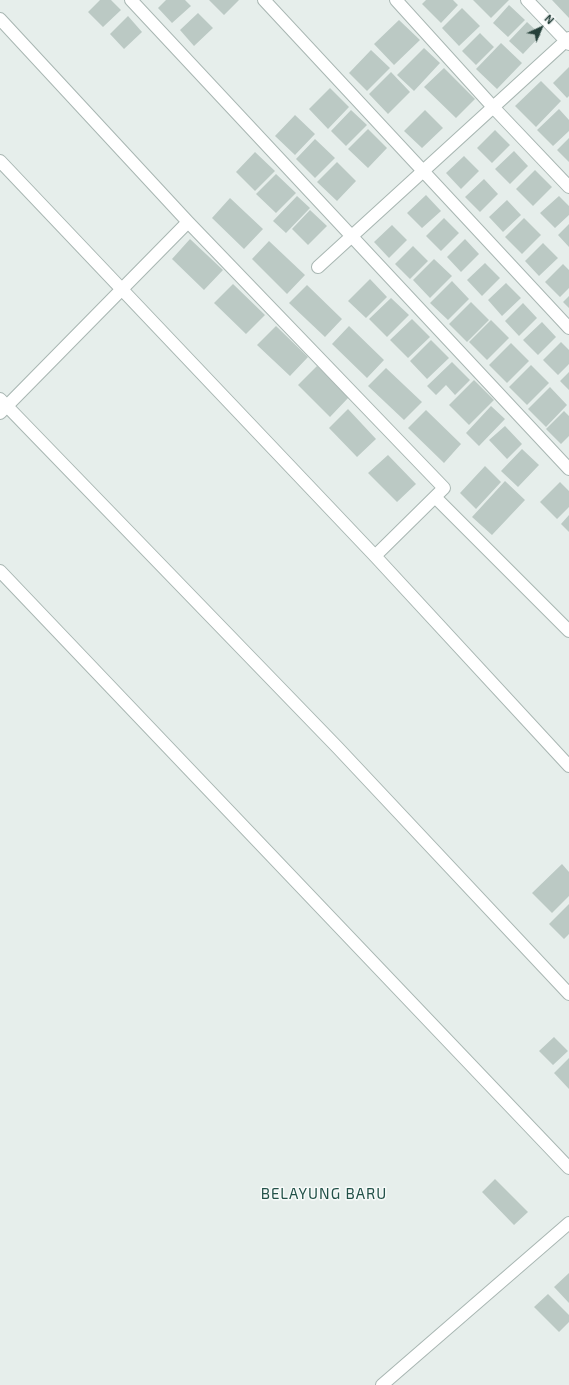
<!DOCTYPE html>
<style>
body{margin:0}
#map{position:relative;width:569px;height:1385px;overflow:hidden;background:#e6eeeb;font-family:"Exo 2",sans-serif}
canvas{display:block}
.north{position:absolute;left:521px;top:8px;width:40px;height:40px;-webkit-text-stroke:3px #f7faf9;paint-order:stroke;rotate:44deg;font-size:11px;font-weight:700;line-height:16px;text-align:center;color:#25403a}
.north::after{content:'';display:block;margin:auto;width:14px;height:18px;background:#25403a;clip-path:polygon(50% 0,100% 100%,50% 72%,0 100%)}
</style>
<div id="map">
<canvas width="569" height="1385"></canvas>
<div class="north">N</div>
</div>
<script>
const context = document.querySelector('canvas').getContext('2d');
context.lineJoin = 'round';
function paint(path, color) {
  context.fillStyle = color;
  context.fill(path, 'evenodd');
}
function trace(path, color, width, dash) {
  context.strokeStyle = color;
  context.lineWidth = width;
  context.lineCap = dash ? 'butt' : 'round';
  context.setLineDash(dash || []);
  context.stroke(path);
}
function drawText(font, color, halo, rows, align = 'center') {
  context.font = font + ' "Exo 2",sans-serif';
  context.lineWidth = 3;
  context.setLineDash([]);
  context.textBaseline = 'middle';
  context.strokeStyle = halo;
  context.fillStyle = color;
  for (const [text, x, y, turn = 0] of rows) {
    context.save();
    context.translate(x, y);
    context.rotate((+turn || 0) * Math.PI / 180);
    context.textAlign = isNaN(turn) ? turn : align;
    if (halo) context.strokeText(text, 0, 0);
    context.fillText(text, 0, 0);
    context.restore();
  }
}
const building = new Path2D(`
 M100,0H111L121,10L103,27L88,12Z
 M166,0H185L191,6L172,23L158,8Z
 M209,0H239L224,15Z
 M426,0H453L458,5L441,23L422,4Z
 M473,0H509L491,18Z
 M552,0H569V18Z
 M509,5L525,20L508,37L493,23Z
 M462,8L480,26L459,46L442,28Z
 M198,13L213,28L194,46L180,30Z
 M128,16L142,32L124,49L110,34Z
 M399,20L420,40L394,65L374,44Z
 M527,22L541,35L523,54L509,41Z
 M480,33L494,47L476,65L462,51Z
 M501,43L522,63L497,89L476,69Z
 M424,48L440,63L414,91L397,75Z
 M371,50L390,68L367,91L349,73Z
 M569,67V96L567,98L553,83Z
 M444,68L475,99L456,118L424,87Z
 M391,72L410,92L388,114L369,94Z
 M541,81L561,101L536,127L515,106Z
 M330,88L349,107L328,129L309,109Z
 M559,109L569,120V131L553,146L537,130Z
 M351,110L367,125L346,146L331,131Z
 M425,110L443,128L422,148L404,131Z
 M295,115L315,134L295,155L275,136Z
 M368,129L387,148L368,168L348,149Z
 M495,130L510,145L492,163L477,148Z
 M569,138V162L557,150Z
 M315,139L335,158L315,178L296,159Z
 M514,151L528,166L510,184L495,169Z
 M255,152L275,171L255,191L236,172Z
 M464,156L479,171L461,189L446,173Z
 M337,162L356,181L337,201L317,182Z
 M535,170L552,187L533,206L516,189Z
 M276,174L296,193L276,213L256,194Z
 M484,179L498,194L480,212L465,197Z
 M426,195L441,211L422,228L407,213Z
 M297,196L310,208L286,233L273,221Z
 M559,196L569,206V215L555,228L540,213Z
 M230,198L263,229L244,249L212,218Z
 M507,200L521,215L503,232L489,217Z
 M310,210L327,226L308,245L292,229Z
 M444,218L459,233L441,251L426,236Z
 M524,218L541,235L522,254L505,237Z
 M569,224V247L558,235Z
 M392,225L407,240L389,258L374,242Z
 M190,239L223,270L204,290L172,259Z
 M465,239L479,254L461,272L447,257Z
 M269,241L305,275L287,294L252,259Z
 M543,243L558,258L539,276L525,261Z
 M413,246L428,261L410,279L395,264Z
 M434,259L452,276L430,298L413,280Z
 M485,263L500,278L482,296L467,280Z
 M563,264L569,270V288L560,297L545,282Z
 M370,279L387,297L366,318L348,301Z
 M452,281L469,299L448,320L430,303Z
 M506,283L521,298L502,316L488,300Z
 M233,284L265,315L246,334L214,303Z
 M307,285L342,319L325,337L289,303Z
 M569,296V308L563,302Z
 M391,298L409,315L387,337L369,319Z
 M471,302L489,320L467,342L449,324Z
 M523,303L537,318L519,336L505,321Z
 M412,319L430,337L408,358L390,340Z
 M491,320L509,338L487,360L469,342Z
 M542,322L556,337L538,355L523,340Z
 M276,326L308,357L290,376L257,345Z
 M349,326L384,360L367,378L332,344Z
 M431,340L449,358L427,379L410,361Z
 M561,342L569,350V364L558,375L543,360Z
 M511,343L529,361L507,383L489,365Z
 M452,362L470,380L455,395L446,385L436,395L427,386Z
 M531,365L549,383L527,405L509,387Z
 M317,366L349,397L330,417L298,385Z
 M386,368L422,402L404,420L368,386Z
 M569,372V390L560,381Z
 M474,380L494,400L469,425L449,405Z
 M550,387L567,405L546,427L528,409Z
 M491,406L505,419L479,446L466,433Z
 M348,409L376,439L357,457L329,428Z
 M426,410L461,444L444,463L408,428Z
 M564,411L569,416V436L561,444L546,429Z
 M505,426L522,444L507,459L489,440Z
 M522,449L539,465L518,487L501,471Z
 M388,455L416,484L397,502L368,473Z
 M485,466L501,482L476,509L460,493Z
 M505,481L525,500L492,535L472,517Z
 M560,482L569,491V507L557,519L540,502Z
 M569,515V532L561,524Z
 M562,864L569,872V896L552,913L532,893Z
 M569,904V934L564,939L549,924Z
 M554,1037L568,1051L553,1065L539,1051Z
 M569,1058V1089L554,1073Z
 M495,1179L528,1212L514,1225L482,1192Z
 M569,1273V1303L554,1287Z
 M548,1294L569,1315V1322L559,1332L534,1307Z`);
const street = new Path2D(`
 M131,0L569,469
 M264,0L569,328
 M396,0L493,107L569,187
 M527,0L569,44
 M0,19L188,222L444,488L375,556
 M0,161L375,556L569,766
 M318,267L569,38
 M0,399L338,748L569,994
 M0,413L188,222
 M435,497L569,631
 M0,571L569,1168
 M382,1385L569,1223`);
const quarterNames = [
 ["BELAYUNG BARU",324,1194]
];
paint(building, '#bbc9c4');
trace(street, '#a8b6b2', 14);
trace(street, '#fff', 12);
context.letterSpacing = '1px';
drawText('15px', '#225148', '#f7faf9', quarterNames);
context.letterSpacing = '0px';
</script>
